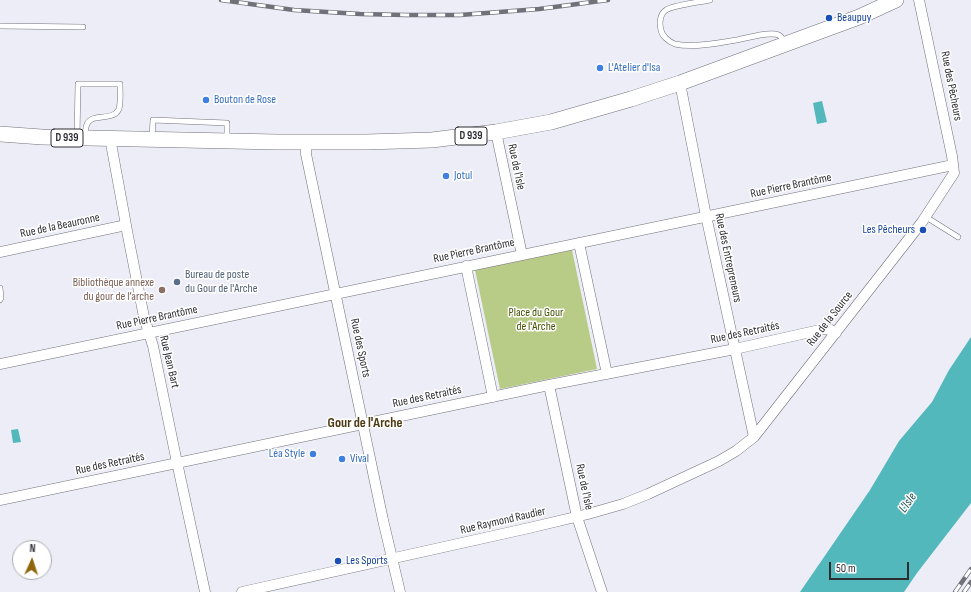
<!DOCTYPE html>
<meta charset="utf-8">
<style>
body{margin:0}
#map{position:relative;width:971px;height:592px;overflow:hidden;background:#ededf8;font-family:"Sofia Sans Condensed",sans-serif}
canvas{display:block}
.north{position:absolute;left:12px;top:540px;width:40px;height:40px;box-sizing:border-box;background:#fff;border:1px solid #ababad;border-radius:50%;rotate:3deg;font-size:11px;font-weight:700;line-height:16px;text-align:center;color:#2c2c31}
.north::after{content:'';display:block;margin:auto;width:14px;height:18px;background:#8f660c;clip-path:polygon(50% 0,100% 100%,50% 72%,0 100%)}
.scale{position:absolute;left:829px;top:562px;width:80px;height:18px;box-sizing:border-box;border:2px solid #2c2c31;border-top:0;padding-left:5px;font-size:12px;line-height:14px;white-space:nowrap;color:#2c2c31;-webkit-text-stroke:3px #fff;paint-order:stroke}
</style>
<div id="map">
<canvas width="971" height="592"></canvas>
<div class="north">N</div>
<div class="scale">50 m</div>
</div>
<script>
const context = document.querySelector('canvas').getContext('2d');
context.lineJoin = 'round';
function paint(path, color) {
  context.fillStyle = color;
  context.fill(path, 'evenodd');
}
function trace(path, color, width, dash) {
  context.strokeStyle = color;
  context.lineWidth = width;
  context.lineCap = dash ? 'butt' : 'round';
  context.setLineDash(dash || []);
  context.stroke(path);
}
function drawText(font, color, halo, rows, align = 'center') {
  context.font = font + ' "Sofia Sans Condensed",sans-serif';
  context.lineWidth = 3;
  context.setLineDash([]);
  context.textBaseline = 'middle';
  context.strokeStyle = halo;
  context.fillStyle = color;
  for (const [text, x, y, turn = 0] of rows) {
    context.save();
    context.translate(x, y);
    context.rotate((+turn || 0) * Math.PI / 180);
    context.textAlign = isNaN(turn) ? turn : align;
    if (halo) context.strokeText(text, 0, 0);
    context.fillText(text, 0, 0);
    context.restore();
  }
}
const green = new Path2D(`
 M572,250L597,369L500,389L475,270Z`);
const water = new Path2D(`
 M822,101L827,122L817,124L813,103Z
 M971,337V503L917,573L904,592H800L870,490L899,441L932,402L949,370Z
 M18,429L21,442L13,443L11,430Z`);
const service = new Path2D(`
 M710,0C700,2 673,5 666,10C660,14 659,23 661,30C662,36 669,42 675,44C692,48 720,43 737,40C747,38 769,31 779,35C782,37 783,39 784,43
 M0,26L83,27
 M77,137L78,84H120C120,91 121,102 119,109C113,122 93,112 87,124C85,128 86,133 85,137
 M152,139L153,120L227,123V138
 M926,217L958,237
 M0,288L1,298L0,300`);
const minor = new Path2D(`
 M680,83L705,211L754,437
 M496,132L522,255
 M110,138L128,236L144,317L153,346L175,453L205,592
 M306,143V154L383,520L400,592
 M579,243L607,374
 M0,252L126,225
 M466,266L493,397
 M0,364L953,165
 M549,385L577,517L602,592
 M0,500L549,385L735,349L824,329L831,330L836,333
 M242,592L529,528L588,514L623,504L648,494L719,461L736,451L754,437L922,222L954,173L952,156L919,0`);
const primary = new Path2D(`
 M0,134L42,137L277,142H366L432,140L496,132L551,122L631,99L680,83L859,17L896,0`);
const rail = new Path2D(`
 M221,0L294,10L360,14L406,15H460L539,9L608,0
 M955,592L971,569
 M964,592L971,582`);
const markers = [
 [829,18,4,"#1a4fb4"],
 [600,68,4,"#3f7fe0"],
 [206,100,4,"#3f7fe0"],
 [446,176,4,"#3f7fe0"],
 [923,230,4,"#1a4fb4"],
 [177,282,4,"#5c6f8a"],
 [162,290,4,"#8d6e63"],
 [313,454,4,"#3f7fe0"],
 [342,459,4,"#3f7fe0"],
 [338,561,4,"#1a4fb4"]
];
const shields = [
 [471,136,32],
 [67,138,32]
];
const shieldNames = [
 ["D 939",471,136],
 ["D 939",67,138]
];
const transitNames = [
 ["Beaupuy",837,18],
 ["Les Pêcheurs",915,230,"right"],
 ["Les Sports",346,561]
];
const shopNames = [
 ["L'Atelier d'Isa",608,68],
 ["Bouton de Rose",214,100],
 ["Jotul",454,176],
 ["Léa Style",305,454,"right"],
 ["Vival",350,459]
];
const streetNames = [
 ["Rue des Pêcheurs",951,86,79],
 ["Rue de l'Isle",516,167,78],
 ["Rue Pierre Brantôme",791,186,-12],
 ["Rue de la Beauronne",60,226,-12],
 ["Rue Pierre Brantôme",474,251,-12],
 ["Rue des Entrepreneurs",728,258,78],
 ["Rue Pierre Brantôme",157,318,-12],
 ["Rue de la Source",830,319,-52],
 ["Rue des Retraités",745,333,-12],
 ["Rue des Sports",360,348,78],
 ["Rue Jean Bart",169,362,77],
 ["Rue des Retraités",427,397,-12],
 ["Rue des Retraités",110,464,-12],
 ["Rue de l'Isle",584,487,78],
 ["Rue Raymond Raudier",503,521,-13]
];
const serviceNames = [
 ["Bureau de poste",185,275],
 ["du Gour de l'Arche",185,289]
];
const educationNames = [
 ["Bibliothèque annexe",154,283],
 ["du gour de l’arche",154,297]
];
const parkNames = [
 ["Place du Gour",536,313],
 ["de l'Arche",536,327]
];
const waterNames = [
 ["L'Isle",908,503,-55]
];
const quarterNames = [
 ["Gour de l'Arche",365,423]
];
paint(green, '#b8cb87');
paint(water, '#52b8bb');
trace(service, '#71717b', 6);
trace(minor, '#71717b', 11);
trace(primary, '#71717b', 16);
trace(service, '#fff', 5);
trace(minor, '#fff', 10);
trace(primary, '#fff', 15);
trace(rail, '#717179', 4.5);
trace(rail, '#fff', 3, [9]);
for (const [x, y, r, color] of markers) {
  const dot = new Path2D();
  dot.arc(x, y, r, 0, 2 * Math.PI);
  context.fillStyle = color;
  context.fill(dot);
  trace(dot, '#fff', 1.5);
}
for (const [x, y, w] of shields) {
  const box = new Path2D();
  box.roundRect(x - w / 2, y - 9, w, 18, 3);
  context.fillStyle = '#fff';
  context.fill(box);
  trace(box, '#2c2c31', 1);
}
drawText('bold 11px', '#2c2c31', null, shieldNames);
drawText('12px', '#164399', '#fff', transitNames, 'left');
drawText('12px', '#366cbe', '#fff', shopNames, 'left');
drawText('12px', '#2c2c31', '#fff', streetNames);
drawText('12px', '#4e5e75', '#fff', serviceNames, 'left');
drawText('12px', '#785e54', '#fff', educationNames, 'right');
drawText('12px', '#445200', '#fff', parkNames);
drawText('italic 13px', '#235052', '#fff', waterNames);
drawText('bold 14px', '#4e3a14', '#fff', quarterNames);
</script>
